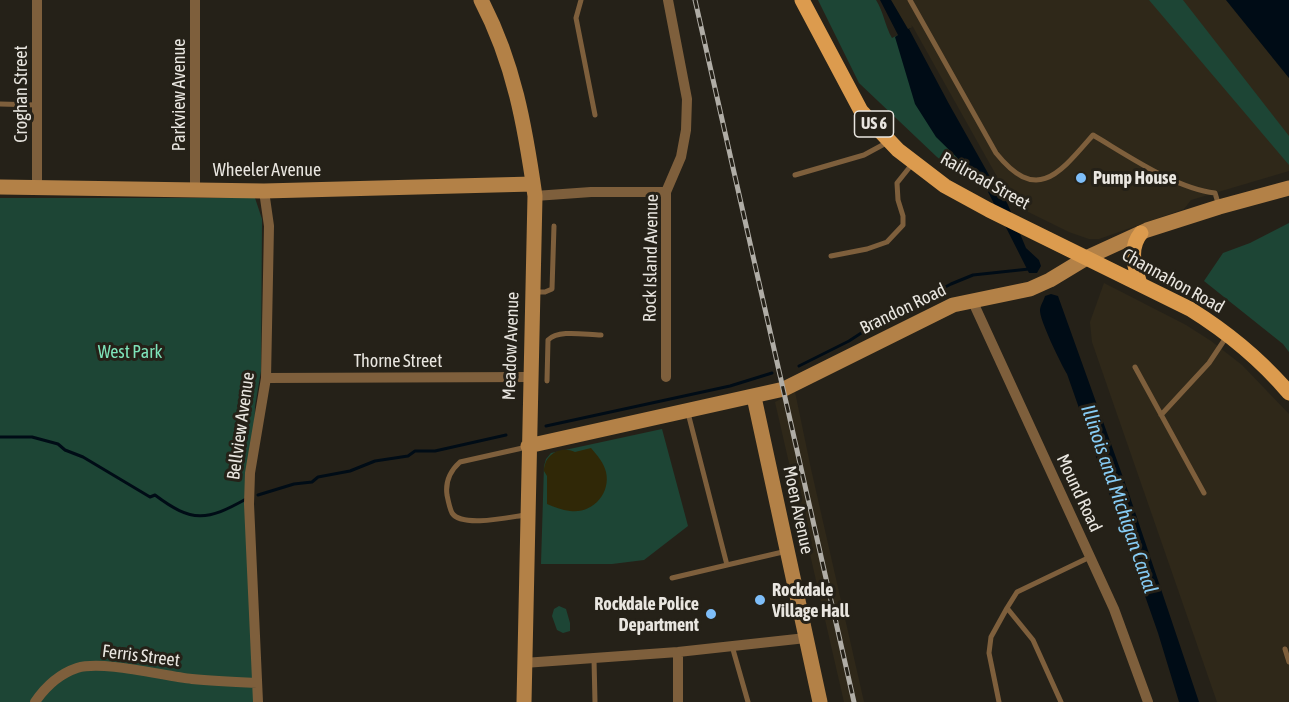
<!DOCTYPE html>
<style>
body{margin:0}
canvas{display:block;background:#252118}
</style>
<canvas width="1289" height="702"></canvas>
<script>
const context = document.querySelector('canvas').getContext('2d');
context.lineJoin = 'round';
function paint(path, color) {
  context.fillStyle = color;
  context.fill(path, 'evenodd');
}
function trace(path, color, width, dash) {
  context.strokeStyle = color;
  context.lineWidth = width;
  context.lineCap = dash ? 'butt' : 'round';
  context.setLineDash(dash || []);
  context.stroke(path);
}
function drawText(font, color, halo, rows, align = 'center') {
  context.font = font + ' "Asap Condensed",sans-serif';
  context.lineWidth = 6;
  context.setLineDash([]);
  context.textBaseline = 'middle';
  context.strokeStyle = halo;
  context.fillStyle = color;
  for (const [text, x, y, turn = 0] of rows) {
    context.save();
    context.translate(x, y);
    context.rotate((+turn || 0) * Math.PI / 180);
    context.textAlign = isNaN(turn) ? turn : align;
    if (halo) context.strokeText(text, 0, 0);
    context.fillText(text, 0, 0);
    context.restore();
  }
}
const built = new Path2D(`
 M891,0H1226L1289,78V171L1191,200L1184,209L1099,239H1089L1069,232L1008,202Z
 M1104,283L1186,325L1211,341L1242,365L1289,414V702H1217L1092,342L1090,322Z
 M795,392L811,469L864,702H844L775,402Z`);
const green = new Path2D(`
 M818,0H876C884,13 885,26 892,38L898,35L920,44L988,192L980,185L955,171L937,157L859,83Z
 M1149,0H1183L1289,136V165Z
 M0,198H255L262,219L261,371L255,406L252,560L254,702H0Z
 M1289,223V352L1283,344L1204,281L1223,253L1250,243Z
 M662,429L688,526L644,560L612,564H541L544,466L546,459L551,453Z
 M559,606L566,609L570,623V631L563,633L557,630L552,616L554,609Z`);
const sand = new Path2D(`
 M591,448C597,455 604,463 606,472C611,494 592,514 570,511C562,510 554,507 547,504V476L544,471C544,455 560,445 575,452Z`);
const water = new Path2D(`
 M880,0H891L908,29L911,28L1003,193L1026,248L1039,260L1041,266L1037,273H1029L984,184L936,137L915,104L895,37L898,35Z
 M1226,0H1289V78Z
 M1051,294L1058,296L1129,494L1199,702H1179L1158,633L1067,374C1061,364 1039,319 1040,310C1040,306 1044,300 1045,296Z`);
const pier = new Path2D(`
 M911,25L913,27L1009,198H1002L949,104L909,29L912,27Z`);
const stream = new Path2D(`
 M799,366L849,341L872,326L951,284L973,275L1029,269
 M546,426L730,386L772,373
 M0,437H32L58,444L65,450L83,457L150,497L155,495C192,523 207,521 246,499
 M258,495L294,484L312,482L318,477L350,471L375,461L408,456L415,451H435L506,435`);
const lane = new Path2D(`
 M581,0L576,18L595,115
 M910,0L996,153C1037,204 1059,174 1093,135C1127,155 1176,189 1215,193L1219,206
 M0,104L37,105
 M795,175L864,155L888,142
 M831,256L867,249L887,242L903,225V216L898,200L897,183L913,163
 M534,292H545L552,289L554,226
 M1135,367L1204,493
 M547,381L548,340C559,329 586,335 601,335
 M1161,415L1209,363L1227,336
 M525,515C510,517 462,528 452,513C450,509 448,500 447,495C445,481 450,471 460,462L527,447
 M727,565L787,551
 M672,578L727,565L688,413
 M1007,608L1033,640L1061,702
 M732,646L748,702
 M1285,649L1289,662
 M594,659L595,702
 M999,702L989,653L991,637L1007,608L1017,592L1090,557`);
const street = new Path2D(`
 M37,0V187
 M195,189V0
 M535,196L591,192H666
 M972,300L1114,609L1148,702
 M666,377V192L681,157L686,130L687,99L668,0
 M266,378L530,377
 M524,663L678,652L806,638
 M35,702C46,686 59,674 77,668C103,660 163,676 192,679C213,681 235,682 257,683
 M258,702L249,504L250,473L266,378L269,226L264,191
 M678,702V652`);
const secondary = new Path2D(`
 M481,0C514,63 525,126 535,196L524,702
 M0,187L264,191L533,184
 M754,397L820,702
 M528,446L784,389L953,305L1030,289L1050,280L1088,257L1147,230L1219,207L1289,188`);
const primary = new Path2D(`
 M802,0L861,111L898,150L945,186L989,210L1190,309C1227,332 1261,360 1289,393
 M1140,284C1135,267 1128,249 1141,233`);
const rail = new Path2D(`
 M695,0L854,702`);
const markers = [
 [1081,178,6,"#7ebef9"],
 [760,600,6,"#7ebef9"],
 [711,614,6,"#7ebef9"]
];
const shields = [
 [874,124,39]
];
const shieldNames = [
 ["US 6",874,124]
];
const streetNames = [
 ["Croghan Street",21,94,-90],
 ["Parkview Avenue",179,95,-90],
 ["Wheeler Avenue",267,170],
 ["Railroad Street",985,181,29],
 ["Rock Island Avenue",651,258,-89],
 ["Channahon Road",1173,281,29],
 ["Brandon Road",903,309,-26],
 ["Meadow Avenue",511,346,-88],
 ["Thorne Street",398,361],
 ["Bellview Avenue",241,426,-82],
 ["Mound Road",1079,493,65],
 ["Moen Avenue",798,510,78],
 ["Ferris Street",141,656,7]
];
const poiNames = [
 ["Pump House",1093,178],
 ["Rockdale",772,590],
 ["Village Hall",772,611],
 ["Rockdale Police",699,604,"right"],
 ["Department",699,625,"right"]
];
const parkNames = [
 ["West Park",130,352]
];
const waterNames = [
 ["Illinois and Michigan Canal",1119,499,71]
];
paint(built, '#2f2819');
paint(green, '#1d4535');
paint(sand, '#302807');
paint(water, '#000c16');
paint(pier, '#252118');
trace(stream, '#000c16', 3);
trace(lane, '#7e5f3c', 5);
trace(street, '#7e5f3c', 10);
trace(secondary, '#b38147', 15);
trace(primary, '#dc9b4e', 15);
trace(rail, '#b0ada6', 5);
trace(rail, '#252118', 3, [9]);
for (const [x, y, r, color] of markers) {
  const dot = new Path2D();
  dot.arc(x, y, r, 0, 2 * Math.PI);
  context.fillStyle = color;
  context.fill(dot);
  trace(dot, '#252118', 2);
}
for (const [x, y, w] of shields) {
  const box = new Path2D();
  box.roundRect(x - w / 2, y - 13, w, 26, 4.5);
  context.fillStyle = '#252118';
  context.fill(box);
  trace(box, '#e9e6e0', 1.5);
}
drawText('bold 16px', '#e9e6e0', null, shieldNames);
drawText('18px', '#e9e6e0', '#252118', streetNames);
drawText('bold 18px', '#e9e6e0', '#252118', poiNames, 'left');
drawText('18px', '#7ee3b9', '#252118', parkNames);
drawText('italic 20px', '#87ccf5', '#252118', waterNames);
</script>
